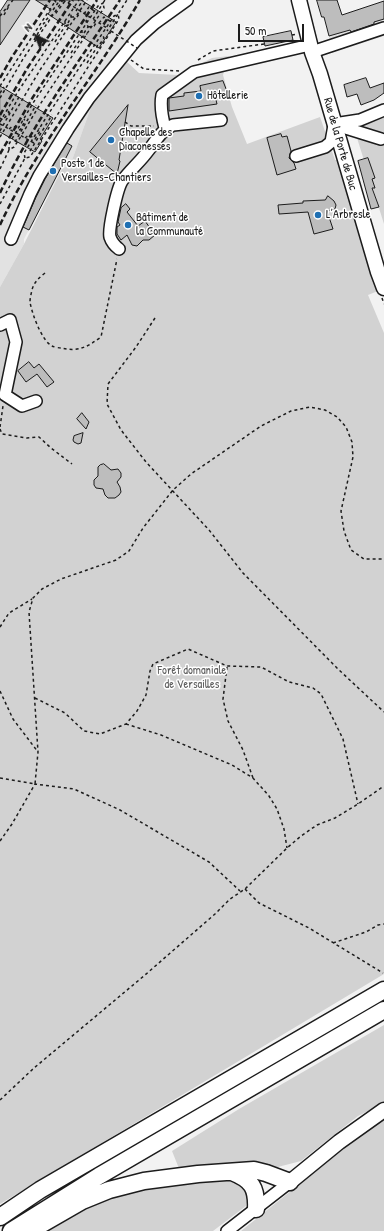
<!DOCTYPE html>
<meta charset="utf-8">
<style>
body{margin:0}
#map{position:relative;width:384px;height:1231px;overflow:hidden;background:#f2f2f2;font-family:"Patrick Hand",sans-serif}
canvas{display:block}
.north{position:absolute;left:16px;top:16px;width:40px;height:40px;-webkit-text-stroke:3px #fff;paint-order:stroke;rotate:317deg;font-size:11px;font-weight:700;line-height:16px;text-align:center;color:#1c1c1c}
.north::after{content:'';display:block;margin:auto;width:14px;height:18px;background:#1c1c1c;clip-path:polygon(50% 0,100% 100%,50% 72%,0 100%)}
.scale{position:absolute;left:238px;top:24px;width:66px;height:18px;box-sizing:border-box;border:2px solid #1c1c1c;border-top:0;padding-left:5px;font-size:12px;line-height:14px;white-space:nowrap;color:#1c1c1c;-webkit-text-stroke:3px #fff;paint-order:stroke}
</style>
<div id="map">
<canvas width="384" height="1231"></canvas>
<div class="north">N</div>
<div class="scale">50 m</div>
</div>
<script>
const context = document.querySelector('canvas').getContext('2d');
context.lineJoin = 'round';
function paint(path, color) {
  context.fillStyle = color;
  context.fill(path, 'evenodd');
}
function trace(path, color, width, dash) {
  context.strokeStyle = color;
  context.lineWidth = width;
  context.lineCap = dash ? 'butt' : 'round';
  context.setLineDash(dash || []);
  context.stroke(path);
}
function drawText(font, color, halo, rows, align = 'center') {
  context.font = font + ' "Patrick Hand",sans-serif';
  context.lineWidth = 3;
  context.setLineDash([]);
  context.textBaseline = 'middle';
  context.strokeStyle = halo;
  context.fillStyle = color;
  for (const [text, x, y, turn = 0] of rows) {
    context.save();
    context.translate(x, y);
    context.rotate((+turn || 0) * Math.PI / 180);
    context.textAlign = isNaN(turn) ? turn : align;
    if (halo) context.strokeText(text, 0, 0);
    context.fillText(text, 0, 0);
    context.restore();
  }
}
const built = new Path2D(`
 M8,0H191L135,51L96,93L71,163L62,169L24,239V244L0,287V12Z
 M384,17V36L332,53L329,36L350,30Z`);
const green = new Path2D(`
 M229,56L223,75L232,107L247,144L320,117L335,160H338L378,291L368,295L384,333V974L0,1204V287L24,244L62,169L71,163L96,93L126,61L139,73L178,75L212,58Z
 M384,115V224L357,138L361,125Z
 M384,1025V1103L358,1116L301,1161L274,1168L180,1171L172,1151L239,1109Z
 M384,1119V1231H241L363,1133Z
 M231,1179L248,1188L246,1206L213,1231H43L74,1212L117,1192L178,1183Z`);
const building = new Path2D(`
 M8,0H30L0,45V12Z
 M36,0H81L116,22L99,48L48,14L51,10Z
 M317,0H337L342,15L384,1V19L374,22V24L351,32L350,30L329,36L324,17H322Z
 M291,31L293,40L265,46L263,37Z
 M366,78L370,88L384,83V93L374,100L361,105L357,94L347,97L344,85Z
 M223,81L228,94L215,96L217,104L169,111V98L184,96V93L201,91L200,86Z
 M0,86L53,118L40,139L42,141L35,152L0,132Z
 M128,105L119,160L120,161L117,174L90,152Z
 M281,134L282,137L287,136L291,151L289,158L294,163L296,169L277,175L267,138Z
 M67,143L72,146L29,230L23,227L36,197L45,179Z
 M368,158L375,178L372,179L375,188H372L379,207L371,209L358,161Z
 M328,196L334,201L336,205L335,209L327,211L333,229L314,234L308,212L279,214L278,205L303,203V201L325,200Z
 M126,204L130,209L127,212L138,226L145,221L155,235L149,240H143L137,246L132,245L127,235L121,240L117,234V227L120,225L118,222L121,208Z
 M29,362L34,368L39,364L54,382L47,387L37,374L26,382L18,371Z
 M82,413L89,422L86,429L77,419Z
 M83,433L81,443L78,444L74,442L73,440L74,436Z
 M104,464L111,470L118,469L121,473V477L117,482L120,487L121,492L119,495L115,498H108L105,495L103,489L96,488L94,485V480L98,476V467L100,465Z`);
const path = new Path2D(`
 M54,0L56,2L63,0
 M63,0L107,28
 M68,3L71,0
 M53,10L60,0
 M76,11L83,0
 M84,14L89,7L97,13
 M4,15L9,6
 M0,16L13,0
 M71,17H77L81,11
 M46,20L50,16L56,13L65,1
 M65,21V26L71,24
 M68,23L71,17V14
 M99,23L104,17L111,22
 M88,27L94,26L97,22
 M82,30V37L87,34
 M84,33L88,27L86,21L89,17
 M292,35L297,34
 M34,40L44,23L49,22
 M55,42L65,26
 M100,44L104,38L102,34
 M71,53L82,37
 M131,60L144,69L179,71
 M198,60L213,51L264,44
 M87,63L97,47L98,42
 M0,86L56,0
 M0,93L4,87
 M0,98L23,59L63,0
 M0,118L3,120L9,112L7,110
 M0,122L17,93L79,0
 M125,122L131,126H154
 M0,124L34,143
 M9,129L13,126L20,130L25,121L24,119
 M0,131L20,95
 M0,137L40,70L87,0
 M25,138L29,135L35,139L40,131L39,128
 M15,142L36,105
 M9,150V144L33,103L98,6L103,3L92,21
 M30,151L52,115
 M25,158L24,153L49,113L114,16L118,14L107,31
 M0,169L9,150L14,147L18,141L39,106L104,8L103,3L105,0
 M0,204L25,158L30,157L34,151L119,19L118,14L127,0
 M45,273C39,278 34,282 32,290C31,294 30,299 30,302C32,314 42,341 52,346C54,347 59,348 61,348C79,352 87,347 101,337L117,259
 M382,298L384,304
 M155,318L136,347L108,384L107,404L121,430L146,462L209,530L243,573L338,669L384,712
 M0,427L3,406
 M0,429L2,434L27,438L39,437L51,448L72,464
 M0,627L9,613L32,599
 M227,667L223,699L228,721L243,750L253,778
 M0,691L13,719L38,752
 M35,698L65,713L84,731L100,734L126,724L137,711L146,695L150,671L153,664L188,649L227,666L261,667L289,682L313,688L321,694L343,739L358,804
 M126,724L161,735L232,765L253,778L269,796L277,809L284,829L287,848
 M0,778L35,784L38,752L29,612L33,598L42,589L61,579L116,560L129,551L143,528L173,490L191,474L261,426L291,411L310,407L325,410L337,417L346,427L352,442L353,457L341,511L344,531L351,550L364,559H384
 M0,841L12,824L35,784L74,789L120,810L209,862L240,891
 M245,889L259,903L309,928L383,973
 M333,943L366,932L378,925L384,924
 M0,1100L34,1068L145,975L215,914L230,899L245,889L287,848L301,836L317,825L335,818L358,804L384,786`);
const minor = new Path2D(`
 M312,52L384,28
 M334,124L360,120L384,110
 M336,125L381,139
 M165,128C162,117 160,106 162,95L194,72L310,45
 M296,156L325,147L331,142L334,125
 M11,239L30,194L39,176L68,129L89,98L136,40L155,23L187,0
 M119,249C115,246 112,243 110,237C108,230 117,189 122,181C130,170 140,162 148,151C156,141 161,130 173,125L221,120
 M0,325L10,320L16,342L5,395L22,406L36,401
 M227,1231L290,1182`);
const major = new Path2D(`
 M299,0L312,52L320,74L378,272L384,288
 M290,1182L339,1142L384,1110`);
const highway = new Path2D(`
 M232,1172C252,1180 257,1188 256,1209
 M0,1217L40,1190L384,990
 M11,1231L99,1176L384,1010
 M30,1231L82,1201L109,1190L144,1181L198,1174L254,1170L266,1173L290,1182`);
const rail = new Path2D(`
 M0,78L12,57L50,0
 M0,115L28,67L73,0
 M0,154L33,97L97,0
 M0,193C32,124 78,63 120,0
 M0,225C37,145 96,76 140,0`);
const pathBridge = new Path2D(`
 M111,31L137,48`);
const markers = [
 [199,96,4,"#1f6fb2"],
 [111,140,4,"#1f6fb2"],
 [53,171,4,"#1f6fb2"],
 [318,215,4,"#1f6fb2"],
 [128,225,4,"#1f6fb2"]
];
const poiNames = [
 ["Hôtellerie",207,96],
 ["Chapelle des",119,133],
 ["Diaconesses",119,147],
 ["Poste 1 de",61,164],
 ["Versailles-Chantiers",61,178],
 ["L’Arbresle",326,215],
 ["Bâtiment de",136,218],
 ["la Communauté",136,232]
];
const streetNames = [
 ["Rue de la Porte de Buc",340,144,74]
];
const parkNames = [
 ["Forêt domaniale",192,671],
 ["de Versailles",192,685]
];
paint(built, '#e2e2e2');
paint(green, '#d2d2d2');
paint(building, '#bdbdbd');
trace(building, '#1c1c1c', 1);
trace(minor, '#1c1c1c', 14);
trace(major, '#1c1c1c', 17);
trace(highway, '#1c1c1c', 19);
trace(path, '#1c1c1c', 1.5, [3, 3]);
trace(minor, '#fff', 11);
trace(major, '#fff', 14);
trace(highway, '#fff', 16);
trace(rail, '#1c1c1c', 2.5, [6, 3]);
trace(pathBridge, '#1c1c1c', 1.5, [3, 3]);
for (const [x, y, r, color] of markers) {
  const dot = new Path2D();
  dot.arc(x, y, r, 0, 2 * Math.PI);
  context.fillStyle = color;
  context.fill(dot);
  trace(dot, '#fff', 1.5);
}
drawText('12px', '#1c1c1c', '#fff', poiNames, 'left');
drawText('12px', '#1c1c1c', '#fff', streetNames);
drawText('12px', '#5c5c5c', '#fff', parkNames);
</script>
